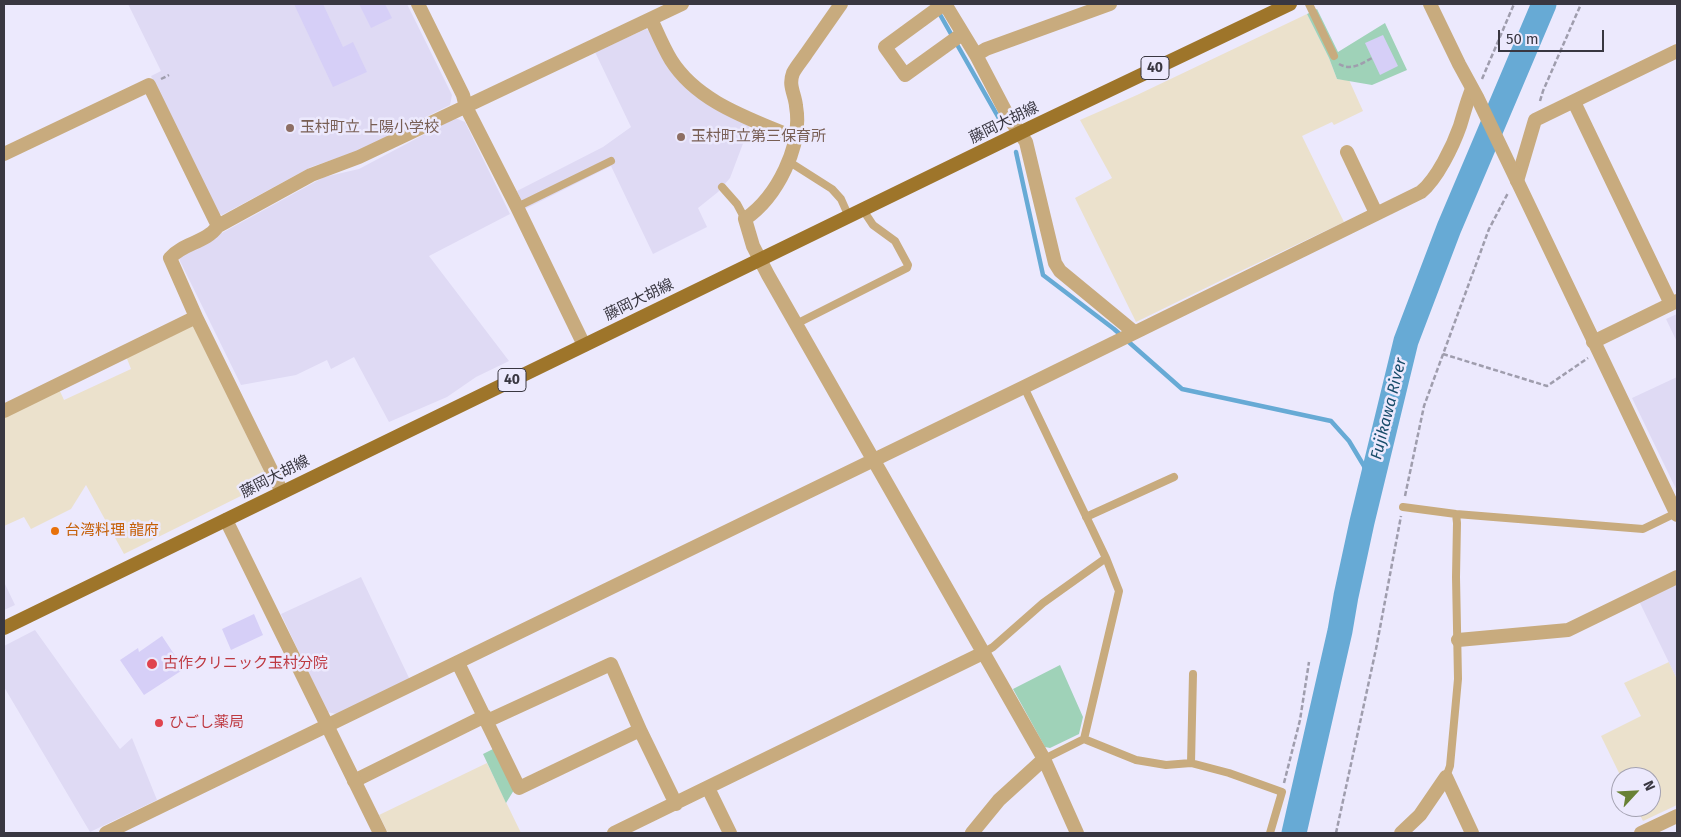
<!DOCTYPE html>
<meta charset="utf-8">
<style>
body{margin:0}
#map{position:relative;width:1681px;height:837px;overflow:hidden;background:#ece9fd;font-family:"Fira Sans",sans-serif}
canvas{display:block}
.frame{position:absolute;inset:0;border:5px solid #393741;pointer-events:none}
.north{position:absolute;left:1611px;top:767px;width:50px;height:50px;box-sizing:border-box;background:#ece9fd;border:1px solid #a4a2b2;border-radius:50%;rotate:65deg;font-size:14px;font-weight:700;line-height:20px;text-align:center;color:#393741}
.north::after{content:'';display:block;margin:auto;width:18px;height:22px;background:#688135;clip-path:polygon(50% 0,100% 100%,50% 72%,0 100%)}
.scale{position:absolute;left:1498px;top:30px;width:106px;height:22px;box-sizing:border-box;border:2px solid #393741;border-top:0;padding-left:6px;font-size:15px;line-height:18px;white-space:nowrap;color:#393741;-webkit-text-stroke:4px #ece9fd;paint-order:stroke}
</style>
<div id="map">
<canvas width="1681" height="837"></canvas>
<div class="frame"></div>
<div class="north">N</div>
<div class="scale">50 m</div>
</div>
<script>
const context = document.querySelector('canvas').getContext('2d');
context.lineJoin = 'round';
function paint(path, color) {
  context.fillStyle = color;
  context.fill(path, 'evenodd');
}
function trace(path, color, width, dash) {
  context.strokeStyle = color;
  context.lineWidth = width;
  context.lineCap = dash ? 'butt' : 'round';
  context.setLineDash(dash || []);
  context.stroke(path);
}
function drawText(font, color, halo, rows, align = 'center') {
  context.font = font + ' "Fira Sans","Noto Sans JP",sans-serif';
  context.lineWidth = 5;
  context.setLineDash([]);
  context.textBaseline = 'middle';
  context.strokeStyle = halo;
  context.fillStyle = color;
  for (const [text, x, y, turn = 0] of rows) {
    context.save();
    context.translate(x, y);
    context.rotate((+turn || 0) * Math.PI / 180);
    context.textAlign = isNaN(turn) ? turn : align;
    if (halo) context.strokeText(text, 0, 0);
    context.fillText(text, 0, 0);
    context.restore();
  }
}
const commercial = new Path2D(`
 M1307,14L1329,58L1337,79L1349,80L1363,111L1334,125L1332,122L1302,136L1344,222L1224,279L1136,322L1075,198L1112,178L1080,120L1137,95Z
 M193,323L269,482L124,554L86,485L71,509L31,529L24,517L4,526V416L59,389L64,400L131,369L126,356Z
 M1669,662L1677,679V805L1643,821L1636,807H1651V777H1621L1601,736L1641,716L1624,683Z
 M487,763L521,833H388L379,815Z`);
const built = new Path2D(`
 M128,4H407L452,95L450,105L358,151L311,167L222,215L217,213L151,76L161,71Z
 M646,29L650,31L670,66L750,125L730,178L718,192L698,208L707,227L653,254L611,166L525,209L517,191L603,147L631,127L595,52Z
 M455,118L465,122L510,214L429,256L509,361L476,377L447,397L389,422L354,357L331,369L327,360L296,375L241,385L178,257L324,177L359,169Z
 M1677,314V342L1666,319Z
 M1677,377V491L1632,398Z
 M361,577L410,680L341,715L327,712L281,614Z
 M4,582L15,605L4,610Z
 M1677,582V679L1639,601Z
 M35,630L120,749L132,738L157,800L90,832L4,687V646Z`);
const green = new Path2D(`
 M1317,9L1338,52L1385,23L1407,70L1372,85L1337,79L1329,58L1307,14Z
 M1060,665L1083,717L1079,734L1050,748L1045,747L1013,689Z
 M493,749L514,790L506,803L483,754Z`);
const stream = new Path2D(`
 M938,11L1001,122
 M1016,152L1043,275L1114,329L1182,389L1331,421L1349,441L1364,466L1370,490`);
const river = new Path2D(`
 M1294,833L1340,631L1346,596L1362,522L1406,341L1449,228L1544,4`);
const building = new Path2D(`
 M294,4H323L343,47L353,42L367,72L333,87Z
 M359,4H385L392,18L371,28Z
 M1383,35L1398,66L1380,75L1365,43Z
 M254,614L263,635L231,650L222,629Z
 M162,636L184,669L144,695L120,660L138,648L139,652Z`);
const path = new Path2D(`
 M1339,64C1351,71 1361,64 1372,58
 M161,79L169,75
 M1482,79L1514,4
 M1540,101L1543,91L1581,4
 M1443,354L1547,386L1588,358
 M1405,496L1424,406L1489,229L1508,193
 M1284,783L1300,720L1309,662
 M1336,833L1376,649L1401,516`);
const service = new Path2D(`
 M1309,4L1334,56
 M788,161L832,189L841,199L849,217
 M722,187L737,204L745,219
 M517,207L611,161
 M796,324L907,268L908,265L895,241L873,225L863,210
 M1024,387L1106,558L1119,591L1084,739L1044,759
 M1403,507L1456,514L1643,529L1676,513
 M1086,517L1174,477
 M983,653L993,647L1043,603L1106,558
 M1084,739L1136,760L1166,765L1191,763L1229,773L1282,792L1270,833
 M1191,763L1193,674
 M1446,777L1450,766L1458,679L1456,577L1457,523L1456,514`);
const minor = new Path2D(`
 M418,4L463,95L466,107L517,207L584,345
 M841,4C829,21 818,37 806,54C802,60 796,67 793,73C788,86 795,94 796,106C803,146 777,197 745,219L753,246L768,275L1044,759L1077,833
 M945,4L976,55L1009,118L1026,142L1055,263L1060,271L1134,332
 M946,5L941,6L885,47L905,75L962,34
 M651,19C657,32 663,47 671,60C698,103 751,119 795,138
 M976,55L986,49L1110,4
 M1574,102L1671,304
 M1347,152L1376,213
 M4,154L149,85L218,226
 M1517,181L1535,120L1677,51
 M1593,342L1677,301
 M4,411L196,317
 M282,492L196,317L170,258C183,243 206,243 218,226L311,175L359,157L682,4
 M1458,640L1568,630L1677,577
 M458,663L519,788L640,730
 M487,721L611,664L640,730L676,804
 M1446,777L1472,833
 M354,781L485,716
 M708,788L730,833
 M106,833L1024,387L1421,192C1437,179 1453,146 1460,126C1464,113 1467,101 1472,89
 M614,833L983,653
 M972,833L999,800L1044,759
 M1401,833L1420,815L1446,777
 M1641,833L1677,816`);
const tertiary = new Path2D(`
 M1430,4L1459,64L1477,97L1677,515
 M226,520L380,833`);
const primary = new Path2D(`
 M4,628L1030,128L1290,4`);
const markers = [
 [290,128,5,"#8d6e63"],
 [681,137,5,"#8d6e63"],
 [55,531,5,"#e8710a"],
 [152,664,6,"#e0444e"],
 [159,723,5,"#e0444e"]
];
const shields = [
 [1155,68,28],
 [512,380,28]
];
const shieldNames = [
 ["40",1155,68],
 ["40",512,380]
];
const streetNames = [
 ["藤岡大胡線",1004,123,-26],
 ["藤岡大胡線",639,300,-26],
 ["藤岡大胡線",275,477,-27]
];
const educationNames = [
 ["玉村町立 上陽小学校",300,128],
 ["玉村町立第三保育所",691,137]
];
const foodNames = [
 ["台湾料理 龍府",65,531]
];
const healthNames = [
 ["古作クリニック玉村分院",163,664],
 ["ひごし薬局",169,723]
];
const waterNames = [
 ["Fujikawa River",1389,409,-76]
];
paint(commercial, '#ebe1cc');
paint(built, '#dfdaf4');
paint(green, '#9fd2b8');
trace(stream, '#67aad5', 4.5);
trace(river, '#67aad5', 25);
paint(building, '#d6cff7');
trace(path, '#9f9dad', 2.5, [5, 2.5]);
trace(service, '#c8ab7e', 8);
trace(minor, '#c8ab7e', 14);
trace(tertiary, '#c8ab7e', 14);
trace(primary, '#9e752a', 14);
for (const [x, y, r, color] of markers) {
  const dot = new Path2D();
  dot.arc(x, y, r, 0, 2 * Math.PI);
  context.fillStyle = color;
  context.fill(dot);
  trace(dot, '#ece9fd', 2);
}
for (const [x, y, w] of shields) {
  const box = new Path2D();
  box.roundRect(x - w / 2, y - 11.5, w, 23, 4);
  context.fillStyle = '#ece9fd';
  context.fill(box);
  trace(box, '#393741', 1);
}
drawText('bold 14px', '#393741', null, shieldNames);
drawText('15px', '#393741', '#ece9fd', streetNames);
drawText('15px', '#785e54', '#ece9fd', educationNames, 'left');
drawText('15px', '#c56008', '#ece9fd', foodNames, 'left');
drawText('15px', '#be3a42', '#ece9fd', healthNames, 'left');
drawText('italic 16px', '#184c6a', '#ece9fd', waterNames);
</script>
